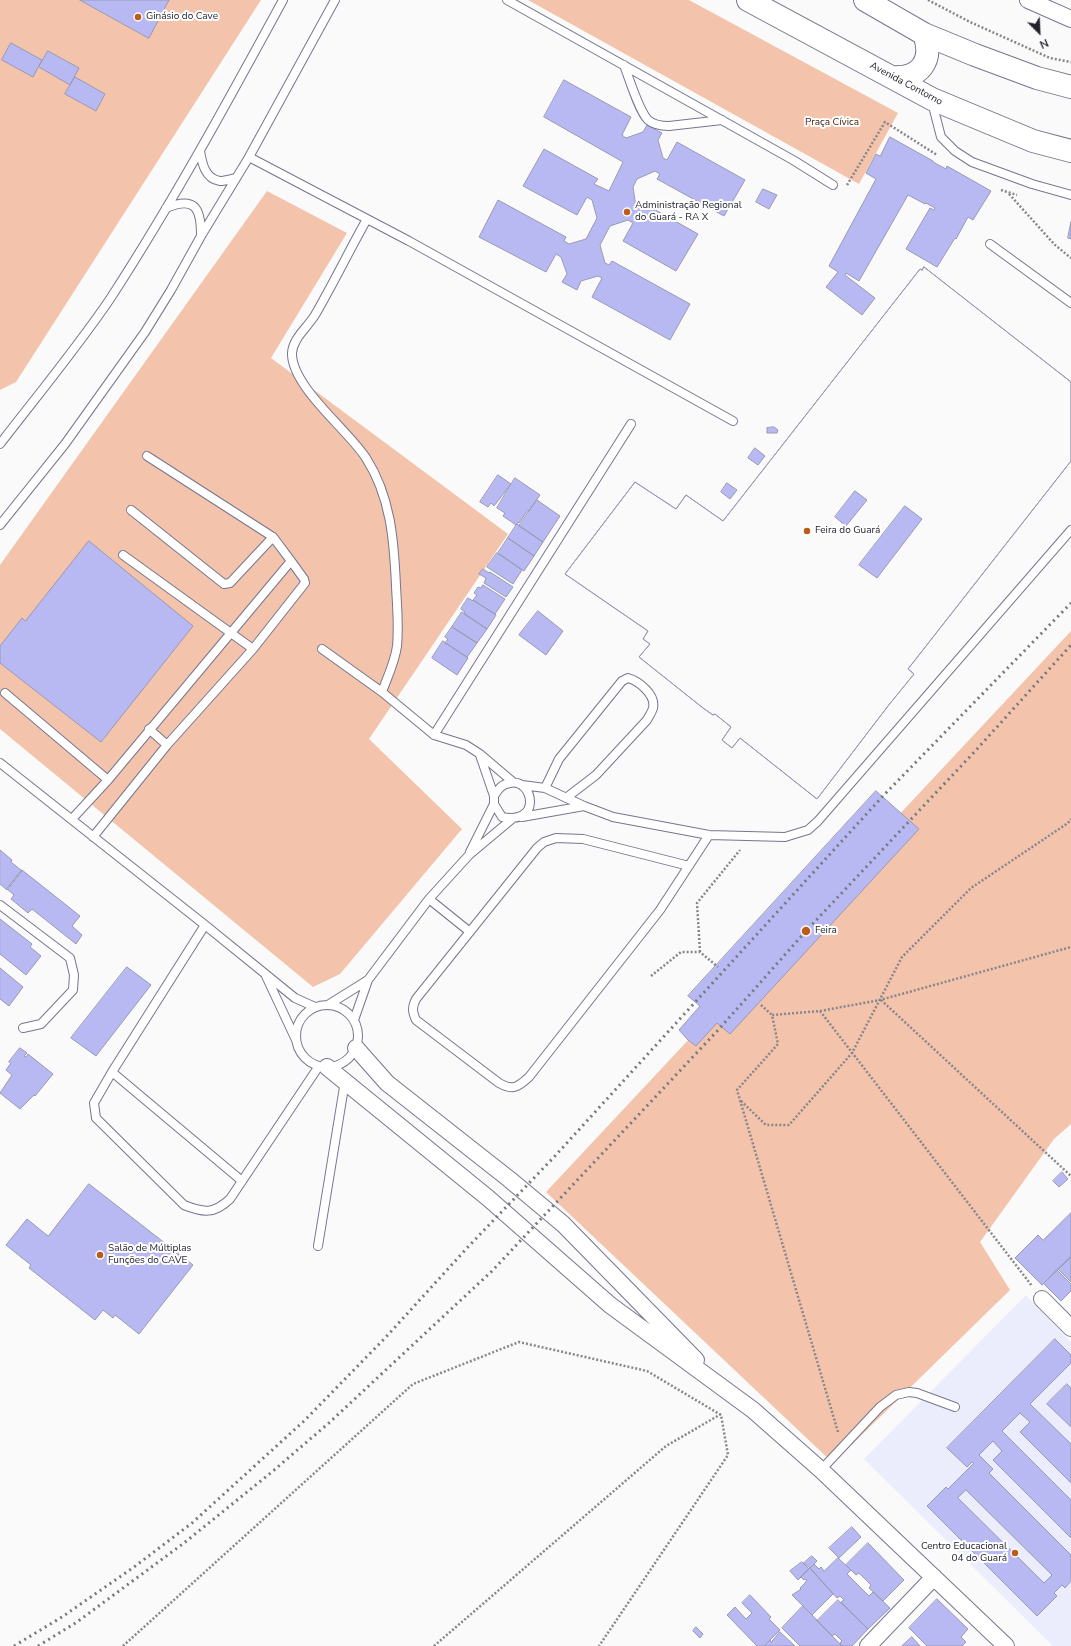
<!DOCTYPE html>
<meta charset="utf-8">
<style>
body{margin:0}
#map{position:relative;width:1071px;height:1646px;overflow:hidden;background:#fafafa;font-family:"Nunito Sans",sans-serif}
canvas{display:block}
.north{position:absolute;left:1019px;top:12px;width:40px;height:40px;-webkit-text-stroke:3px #fff;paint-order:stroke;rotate:156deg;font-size:11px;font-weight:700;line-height:16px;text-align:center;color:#23232e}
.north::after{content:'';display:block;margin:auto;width:14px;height:18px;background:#23232e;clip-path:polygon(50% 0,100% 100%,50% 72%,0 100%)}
</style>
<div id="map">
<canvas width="1071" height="1646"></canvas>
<div class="north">N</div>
</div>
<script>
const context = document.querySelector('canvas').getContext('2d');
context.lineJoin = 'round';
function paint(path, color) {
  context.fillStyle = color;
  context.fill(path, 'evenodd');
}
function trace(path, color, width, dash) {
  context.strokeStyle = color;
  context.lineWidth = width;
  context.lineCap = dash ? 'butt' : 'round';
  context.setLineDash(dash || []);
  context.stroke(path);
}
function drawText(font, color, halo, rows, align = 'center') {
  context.font = font + ' "Nunito Sans",sans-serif';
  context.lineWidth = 4;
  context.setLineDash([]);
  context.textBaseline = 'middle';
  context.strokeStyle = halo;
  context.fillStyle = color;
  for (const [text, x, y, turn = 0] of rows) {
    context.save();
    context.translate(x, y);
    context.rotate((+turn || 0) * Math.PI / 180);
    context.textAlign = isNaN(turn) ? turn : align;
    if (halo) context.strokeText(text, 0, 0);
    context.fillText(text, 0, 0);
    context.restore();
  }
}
const built = new Path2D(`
 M1026,1295L1071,1342V1646H1053L864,1459Z`);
const green = new Path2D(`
 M0,0H261L16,382L0,390Z
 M528,0H689L898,113L859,184Z
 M267,191L347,233L271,358L508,534L369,739L462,829L340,974L313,987L0,729V565Z
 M1071,631V1124L1054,1139L980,1242L1010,1290L833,1463L546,1192Z`);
const building = new Path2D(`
 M80,0H169L149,38Z
 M11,43L42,60L33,77L2,60Z
 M48,51L79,68L70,85L39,67Z
 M75,77L105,94L96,111L65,94Z
 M564,80L631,117L622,135L626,138L643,132L647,125L662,133L658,140L663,158L667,160L677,142L745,180L724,216L657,179L660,174L655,171L637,179L633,187L636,207L640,209L643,203L698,234L676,271L623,241L633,223L628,220L610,226L600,245L605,263L609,265L612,261L690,304L670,340L592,297L602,278L598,276L581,281L577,290L562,282L567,274L561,257L556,254L546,272L479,237L498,200L566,237L564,241L569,244L586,239L597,218L592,200L587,197L577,215L523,186L544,149L598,179L594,184L609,191L623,162L544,117Z
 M890,137L933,161V162L946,169L947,166L991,191L973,220L968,217L956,239L955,238L937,267L906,249L930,208L934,210L935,208L926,203L925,204L908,195L859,281L846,273L845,275L875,298L862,315L826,287L838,272L829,266L876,179L866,173L876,154L880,156Z
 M763,189L777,195L769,209L756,202Z
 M1071,222V239L1068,238Z
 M924,267L1071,382V461L908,669L914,674L888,706L817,799L740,738L732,748L722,740L731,727L715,714L713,715L703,708L639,657L650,644L643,639L648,631L565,574L635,482L676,509L686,495L723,521L920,269L922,270ZM855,491L867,500L846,526L835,517ZM905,506L922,519L877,578L859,565Z
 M924,267L1071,382V461L908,669L914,674L888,706L817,799L740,738L732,748L722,740L731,727L715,714L713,715L703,708L639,657L650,644L643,639L648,631L565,574L635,482L676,509L686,495L723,521L920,269L922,270Z
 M774,427L778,430L777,433H767V428Z
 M755,448L765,456L758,465L748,458Z
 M498,475L511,484L494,506L491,503L488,507L480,502Z
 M515,478L540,495L529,511L528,510L519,523L518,522L516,525L503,516L505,513L497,508Z
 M727,483L737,490L730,499L721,492Z
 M537,500L560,516L543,542L519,526Z
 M517,524L543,542L534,556L508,538Z
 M508,538L534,556L524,571L498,553Z
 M89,541L193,626L101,742L0,663V646L22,618L25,621Z
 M497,553L522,570L513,584L487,567Z
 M483,569L489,573L490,572L513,587L506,597L484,583L486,578L479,574Z
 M483,585L505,599L495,614L473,600L477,595L474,593L478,587L481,588Z
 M468,598L473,601V600L496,615L487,629L464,614L465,612L461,609Z
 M538,611L563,631L546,655L519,635Z
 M462,612L487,629L477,643L452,627Z
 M452,627L477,643L467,657L445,643L448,639L445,637Z
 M443,641L468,658L457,675L432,658Z
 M876,791L919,829L730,1034L717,1023L696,1046L688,1040L679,1030L700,1006L688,996Z
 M0,850L12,860L11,862L22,871L7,890L0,884Z
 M22,870L80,916L72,926L82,935L76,944L32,909L28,913L11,899L14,895L7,889Z
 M0,919L32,944L30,947L41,956L26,975L0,954Z
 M127,967L151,985L96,1056L71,1038Z
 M0,968L23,987L9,1006L0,999Z
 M20,1048L27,1053L24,1056L26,1057L28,1054L53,1074L35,1096L34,1095L20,1109L0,1093L12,1075L6,1070L11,1063L9,1062Z
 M1062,1172L1068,1179L1059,1187L1053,1181Z
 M89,1184L193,1265L139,1334L115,1315L113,1318L103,1310L95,1320L29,1268L31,1265L6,1245L27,1219L48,1236Z
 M1071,1213V1257L1042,1285L1015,1258L1038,1235L1043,1240Z
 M1071,1257V1282L1058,1269Z
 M1057,1270L1071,1284V1291L1061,1301L1044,1284Z
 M1055,1339L1071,1355V1363L1030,1404L1071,1444V1483L1020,1432L1030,1422L1020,1413L1002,1431L1071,1500V1538L993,1460L1002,1451L993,1441L979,1455L993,1469L989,1473L1071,1555V1581L1065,1588L1062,1585L1054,1593L1057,1596L1037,1616L927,1506L946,1487L948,1489L974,1463L972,1462L967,1467L947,1448ZM966,1490L1052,1575L1044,1583L958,1498Z
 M1067,1384L1071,1388V1427L1047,1404Z
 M852,1527L861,1537L839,1558L829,1548Z
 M868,1543L904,1580L883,1601L869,1588L871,1585L859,1573L856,1575L846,1565Z
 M812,1556L817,1561L810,1568L804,1563Z
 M838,1558L851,1570L847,1574L869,1596L873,1592L890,1608L868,1629L841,1602L844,1600L840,1596L837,1598L810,1568L814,1564L819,1569L821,1567L824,1571Z
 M802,1562L809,1569L798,1580L790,1571Z
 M810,1568L833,1594L812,1615L792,1595L801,1589L800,1588L805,1583L807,1580L805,1579L804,1580L801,1577Z
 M750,1595L771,1617L769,1619L780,1630L764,1646H757L727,1615L735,1607L746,1619L752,1613L742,1603Z
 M937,1599L968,1629L961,1637L966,1642L962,1646H927L909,1628Z
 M838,1600L868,1629L852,1646H842L840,1643L842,1641L835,1634L832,1636L817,1621Z
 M803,1606L812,1615L842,1646H800L782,1628Z
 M696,1627L703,1634L700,1638L693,1631Z
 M780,1632L795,1646H764L770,1640L771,1642Z
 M912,1637L920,1646H902Z`);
const path = new Path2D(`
 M928,0L970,22L1050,58L1071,62
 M847,185L885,122L937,155
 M1001,190L1017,195
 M1009,194L1055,245L1071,258
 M700,952L697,903L740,850
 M651,976L681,952H700L718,967
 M881,1000L1071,1176
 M761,1005L772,1015
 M820,1011L1032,1286
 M741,1101L766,1125H789L852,1053L902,957L971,888L1068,823L1071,819
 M838,1432L737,1090L778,1044L772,1015L820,1011L880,1000L1071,947
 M123,1646L413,1384L519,1342L647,1371L721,1415L728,1455L599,1646
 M434,1646L666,1446L721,1414`);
const lane = new Path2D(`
 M507,0L793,160L833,185
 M624,65C629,78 639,111 648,120C654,125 661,126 669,126L722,120
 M932,102L941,137L955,151L972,162L1032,184L1071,195
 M200,151C202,163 205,179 220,181C225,181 231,179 236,178
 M249,157L409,241L733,421
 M166,208C195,196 201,208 201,235
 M367,219C349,251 333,284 315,315C307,328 293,338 292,353C291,386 348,430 366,458C391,497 394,541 396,586C397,606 399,626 397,646C395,662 387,678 382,692
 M990,244L1071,303
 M0,444C37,396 76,349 110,299C173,202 228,101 283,0
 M131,510L224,584L230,583L273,537
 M0,525L65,444L145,332L171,290L201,236L249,157L335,0
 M123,555L253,649
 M322,649L382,692L434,735L466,745L480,754L513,782
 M5,693L108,780
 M149,729L167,745
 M434,735L631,424
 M480,755L494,796V804L502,817C543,825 533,778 510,783C502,784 498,789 494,796
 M0,763L205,925L295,998L315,1007
 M522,785L545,788L584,806L613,817L709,835L785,837L808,830L818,821L1071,530
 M545,788L559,759L622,681L628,678C639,681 656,695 653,708C652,712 649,716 647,720L596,775L566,798
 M522,817L584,806
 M72,819L108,780L291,561
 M93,837L167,745L253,649L305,583L304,579L291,561L273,537L147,456
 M470,852L494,804
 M689,866L583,839L556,838L544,842L537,848L416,999C412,1007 412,1011 416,1020L499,1083C513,1091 518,1087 529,1077L660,910L709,835
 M429,899L470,932
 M0,905L70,958L74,975L73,990L41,1024L23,1028
 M205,925L112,1072L94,1103L96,1118L184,1205C204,1213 214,1214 230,1199L319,1066
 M266,976L296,1040
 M328,1005L368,980
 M296 1036a31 31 0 1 1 62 0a31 31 0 1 1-62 0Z
 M354,1020L368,980L429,899L469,855L512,819
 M112,1072L242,1181
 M318,1246L345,1081
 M821,1470L880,1407L896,1395L909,1392L917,1393L955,1407`);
const street = new Path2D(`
 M1028,0L1071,19
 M356,1048L387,1083L509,1179L563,1224L696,1360
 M327,1067L488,1198L610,1305L753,1410L821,1470L1006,1646
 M1042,1299L1071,1328
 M868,1646L934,1577`);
const secondary = new Path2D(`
 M748,0L932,99L1033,141L1071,151
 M865,0L924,34L975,55L1037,78L1071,87
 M892,77C920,79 934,61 924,34`);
const rail = new Path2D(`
 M14,1646L62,1617L134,1567L192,1523L304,1421L386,1337L467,1248L555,1156L882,797L1071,603
 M38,1646L77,1622L184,1543L273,1471L330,1422L492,1271L720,1028L806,931L978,748L1071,645`);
const markers = [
 [138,17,4,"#bc5c19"],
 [627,212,4,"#bc5c19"],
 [807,531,4,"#bc5c19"],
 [806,931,5,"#bc5c19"],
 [100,1255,4,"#bc5c19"],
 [1015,1553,4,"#bc5c19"]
];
const poiNames = [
 ["Ginásio do Cave",146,17],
 ["Administração Regional",635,206],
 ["do Guará - RA X",635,218],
 ["Feira do Guará",815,531],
 ["Feira",815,931],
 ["Salão de Múltiplas",108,1249],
 ["Funções do CAVE",108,1261],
 ["Centro Educacional",1007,1547,"right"],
 ["04 do Guará",1007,1559,"right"]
];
const streetNames = [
 ["Avenida Contorno",906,84,28]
];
const parkNames = [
 ["Praça Cívica",832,123]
];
paint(built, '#ecedfc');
paint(green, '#f3c4ab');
paint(building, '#b8b9f2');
trace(building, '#9899b3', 1);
trace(lane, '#75768f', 10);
trace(street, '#75768f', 18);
trace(secondary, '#75768f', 24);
trace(path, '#86868c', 2.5, [2, 2]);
trace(lane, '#fff', 8);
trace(street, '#fff', 16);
trace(secondary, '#fff', 22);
trace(rail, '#77777e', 3, [2, 4]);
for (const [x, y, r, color] of markers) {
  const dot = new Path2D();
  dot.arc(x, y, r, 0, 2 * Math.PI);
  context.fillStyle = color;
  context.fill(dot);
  trace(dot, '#fff', 1.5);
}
drawText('10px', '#23232e', '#fff', poiNames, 'left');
drawText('10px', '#23232e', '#fff', streetNames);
drawText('10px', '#49230c', '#fff', parkNames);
</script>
